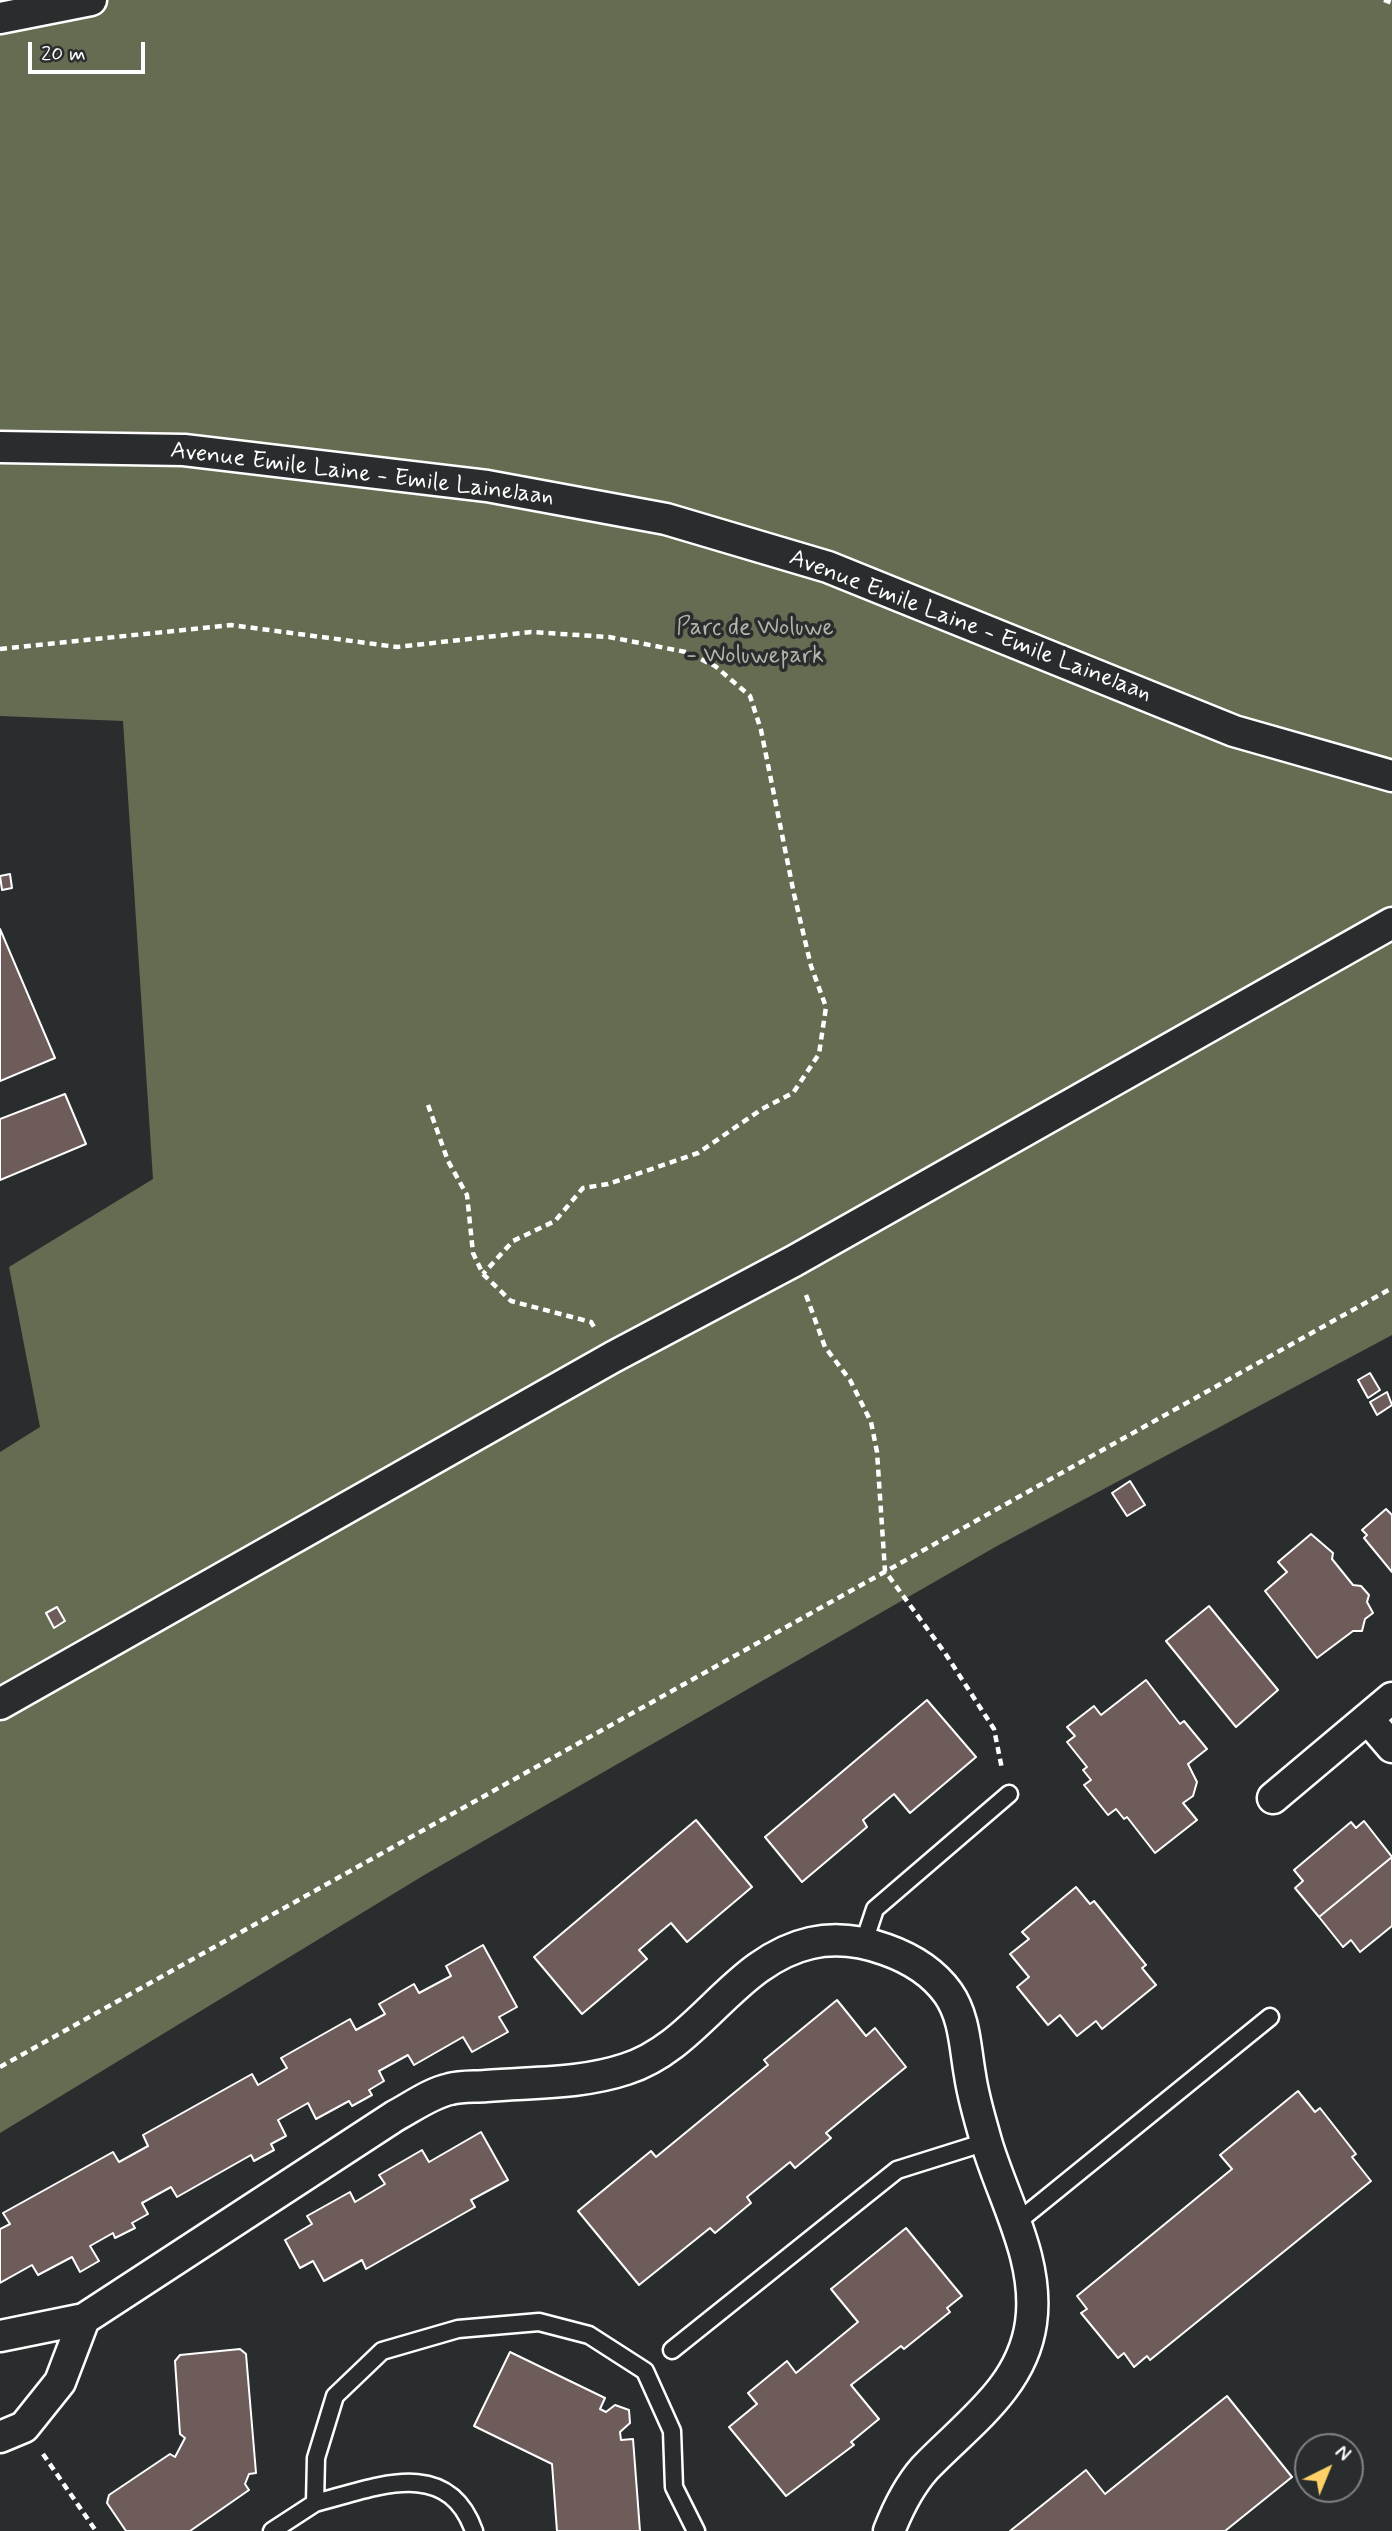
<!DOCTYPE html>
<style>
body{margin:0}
#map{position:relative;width:1392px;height:2531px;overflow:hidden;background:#2a2d2e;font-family:Mynerve,sans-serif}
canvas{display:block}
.north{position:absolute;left:1294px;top:2433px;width:70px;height:70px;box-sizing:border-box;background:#2a2d2e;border:2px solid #7f8182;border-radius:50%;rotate:43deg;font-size:19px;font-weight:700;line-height:28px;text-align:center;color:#fff}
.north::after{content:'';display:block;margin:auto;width:24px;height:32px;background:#ffd166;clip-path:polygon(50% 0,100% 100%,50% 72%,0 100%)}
.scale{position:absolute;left:28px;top:42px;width:117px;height:32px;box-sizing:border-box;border:4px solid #fff;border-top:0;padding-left:9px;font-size:21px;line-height:24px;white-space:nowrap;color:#fff;-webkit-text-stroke:5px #2a2d2e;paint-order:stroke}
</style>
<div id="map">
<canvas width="1392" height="2531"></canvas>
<div class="north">N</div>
<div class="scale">20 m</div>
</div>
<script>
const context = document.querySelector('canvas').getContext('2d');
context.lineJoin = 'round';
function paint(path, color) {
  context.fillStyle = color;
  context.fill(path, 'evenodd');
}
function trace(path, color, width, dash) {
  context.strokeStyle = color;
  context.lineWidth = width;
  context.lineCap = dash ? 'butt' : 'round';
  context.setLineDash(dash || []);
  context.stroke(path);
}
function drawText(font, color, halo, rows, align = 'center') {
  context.font = font + ' Mynerve,sans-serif';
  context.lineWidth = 7;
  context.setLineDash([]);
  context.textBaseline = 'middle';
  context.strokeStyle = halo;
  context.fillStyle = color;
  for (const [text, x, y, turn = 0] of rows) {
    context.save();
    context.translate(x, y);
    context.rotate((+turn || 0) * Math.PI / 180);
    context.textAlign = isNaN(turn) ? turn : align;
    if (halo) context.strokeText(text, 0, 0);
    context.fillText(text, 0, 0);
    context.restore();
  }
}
const green = new Path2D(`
 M0,0H1392V1335L997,1546L426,1874L0,2133V1452L40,1427L9,1267L153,1179L123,721L0,716Z`);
const building = new Path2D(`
 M10,874L12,888L2,890L0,876Z
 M0,929L55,1058L0,1081Z
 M65,1094L86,1144L0,1180V1119Z
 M1370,1373L1380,1390L1368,1398L1358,1380Z
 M1387,1392L1392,1405L1377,1415L1370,1402Z
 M1130,1481L1145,1505L1127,1516L1112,1493Z
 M1386,1509L1392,1515V1572L1364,1538L1367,1535L1362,1530Z
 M1311,1534L1333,1553L1332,1559L1353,1585L1361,1586L1369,1595L1367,1602L1373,1613L1365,1619L1362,1631H1353L1317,1658L1265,1591L1287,1572L1278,1562Z
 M1209,1606L1278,1690L1236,1727L1166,1641Z
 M57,1607L65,1621L54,1628L46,1613Z
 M1146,1680L1180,1724L1184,1721L1207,1749L1188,1764L1197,1782L1193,1796L1183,1803L1197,1820L1155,1853L1127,1817L1124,1819L1116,1809L1108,1815L1084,1785L1091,1780L1083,1770L1087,1767L1067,1742L1075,1736L1067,1727L1094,1706L1101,1715Z
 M927,1700L976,1757L910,1813L894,1794L863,1820L867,1827L802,1882L765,1837Z
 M696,1820L752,1887L687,1942L671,1923L639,1950L647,1959L582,2014L534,1957Z
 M1364,1821L1392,1857L1319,1917L1295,1888L1303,1881L1294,1870L1351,1822L1356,1828Z
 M1392,1857V1926L1360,1952L1351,1940L1343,1947L1319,1917Z
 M1076,1887L1090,1904L1094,1901L1146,1965L1142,1968L1156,1985L1102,2029L1096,2021L1077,2036L1060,2015L1048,2025L1017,1987L1029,1977L1010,1954L1029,1939L1022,1932Z
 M483,1945L517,2007L499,2017L508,2032L472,2052L463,2037L414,2065L408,2055L379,2071L384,2081L369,2090L372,2095L352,2106L349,2101L316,2119L308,2103L278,2120L286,2136L271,2144L274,2150L254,2161L251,2155L177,2197L171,2187L142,2203L148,2214L132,2223L135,2228L115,2238L113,2233L90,2246L99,2261L80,2272L72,2257L38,2275L32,2265L0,2283V2229L10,2224L3,2213L113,2152L119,2162L148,2146L143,2135L252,2074L258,2085L287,2068L281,2058L350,2019L356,2030L385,2014L379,2004L414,1984L419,1993L451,1976L446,1966Z
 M837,2000L866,2036L875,2028L906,2067L826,2133L831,2138L795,2168L790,2162L747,2197L751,2203L715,2233L710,2228L639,2285L578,2211L651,2151L656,2157L768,2065L764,2060Z
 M1298,2091L1315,2112L1320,2108L1356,2154L1352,2157L1371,2181L1150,2360L1147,2356L1134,2367L1124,2353L1118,2358L1081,2313L1087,2309L1077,2296L1232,2169L1220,2155Z
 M481,2132L508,2180L471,2200L475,2207L366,2269L362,2260L324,2281L313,2261L300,2268L285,2240L312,2224L307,2216L350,2192L355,2202L385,2184L379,2175L422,2150L429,2162Z
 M906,2228L962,2296L947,2308L950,2312L904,2349L901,2346L851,2385L879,2419L851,2442L854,2445L786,2496L729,2427L757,2404L748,2393L787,2361L796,2373L858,2322L831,2289Z
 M240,2349L246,2354L256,2473L249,2474L245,2484L249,2490L190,2531H126L107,2503L109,2495L170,2454L175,2457L185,2438L180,2434L175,2361L180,2355Z
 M510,2352L605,2398L600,2409L606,2412L615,2405L629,2410L630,2423L620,2432L621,2440L633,2439L640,2531H557L552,2464L474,2426Z
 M1227,2396L1292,2477L1225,2531H1010L1086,2470L1105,2494Z`);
const path = new Path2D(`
 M1384,0L1392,3
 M0,649L231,625L397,647L531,632L609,637L686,652L715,666L750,696L761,730L794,894L811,966L826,1007L819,1054L793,1093L762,1109L698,1153L608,1184L583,1188L555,1221L513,1241L483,1274
 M428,1105L448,1161L467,1195L473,1253L483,1274L511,1301L591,1322L594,1327
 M806,1295L825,1347L850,1380L871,1422L877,1452L885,1571L945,1653L994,1729L1002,1769
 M0,2067L1392,1288
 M43,2454L96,2531`);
const lane = new Path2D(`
 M864,1942L875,1909L1009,1794
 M1016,2223L1270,2017
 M672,2350L897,2170L986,2142
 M315,2503C374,2488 447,2455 474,2531
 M272,2531L315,2503L316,2458L335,2396L382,2351L458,2329L539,2322L589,2335L645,2371L672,2431L674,2487L696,2531`);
const street = new Path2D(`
 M0,18L91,0
 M0,447L184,450L487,486L666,519L828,567L1234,731L1392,776
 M0,1704L613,1357L794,1261L1392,923
 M1368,1719L1392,1747
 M1273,1798L1392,1698
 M0,2336L84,2319L395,2116C412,2107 431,2093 450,2089C461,2086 475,2087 486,2086C533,2082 581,2084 626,2069C699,2046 734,1960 811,1943C856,1933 920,1954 948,1993C965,2017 965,2048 970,2075C973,2097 980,2119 986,2141C1003,2199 1040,2260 1031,2323C1022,2388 967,2424 925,2468C908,2487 898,2508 889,2531
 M0,2437L24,2427L60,2382L84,2319`);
const streetNames = [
 ["Avenue Emile Laine - Emile Lainelaan",362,475,7],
 ["Avenue Emile Laine - Emile Lainelaan",970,627,21]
];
const parkNames = [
 ["Parc de Woluwe",755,629],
 ["- Woluwepark",755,657]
];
paint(green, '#646c52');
paint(building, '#6e5c5a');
trace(building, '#fff', 2);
trace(lane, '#fff', 21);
trace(street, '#fff', 35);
trace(path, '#fff', 4.5, [7, 5]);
trace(lane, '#2a2d2e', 16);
trace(street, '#2a2d2e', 30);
drawText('24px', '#fff', '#2a2d2e', streetNames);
drawText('24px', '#b2b6a8', '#2a2d2e', parkNames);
</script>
